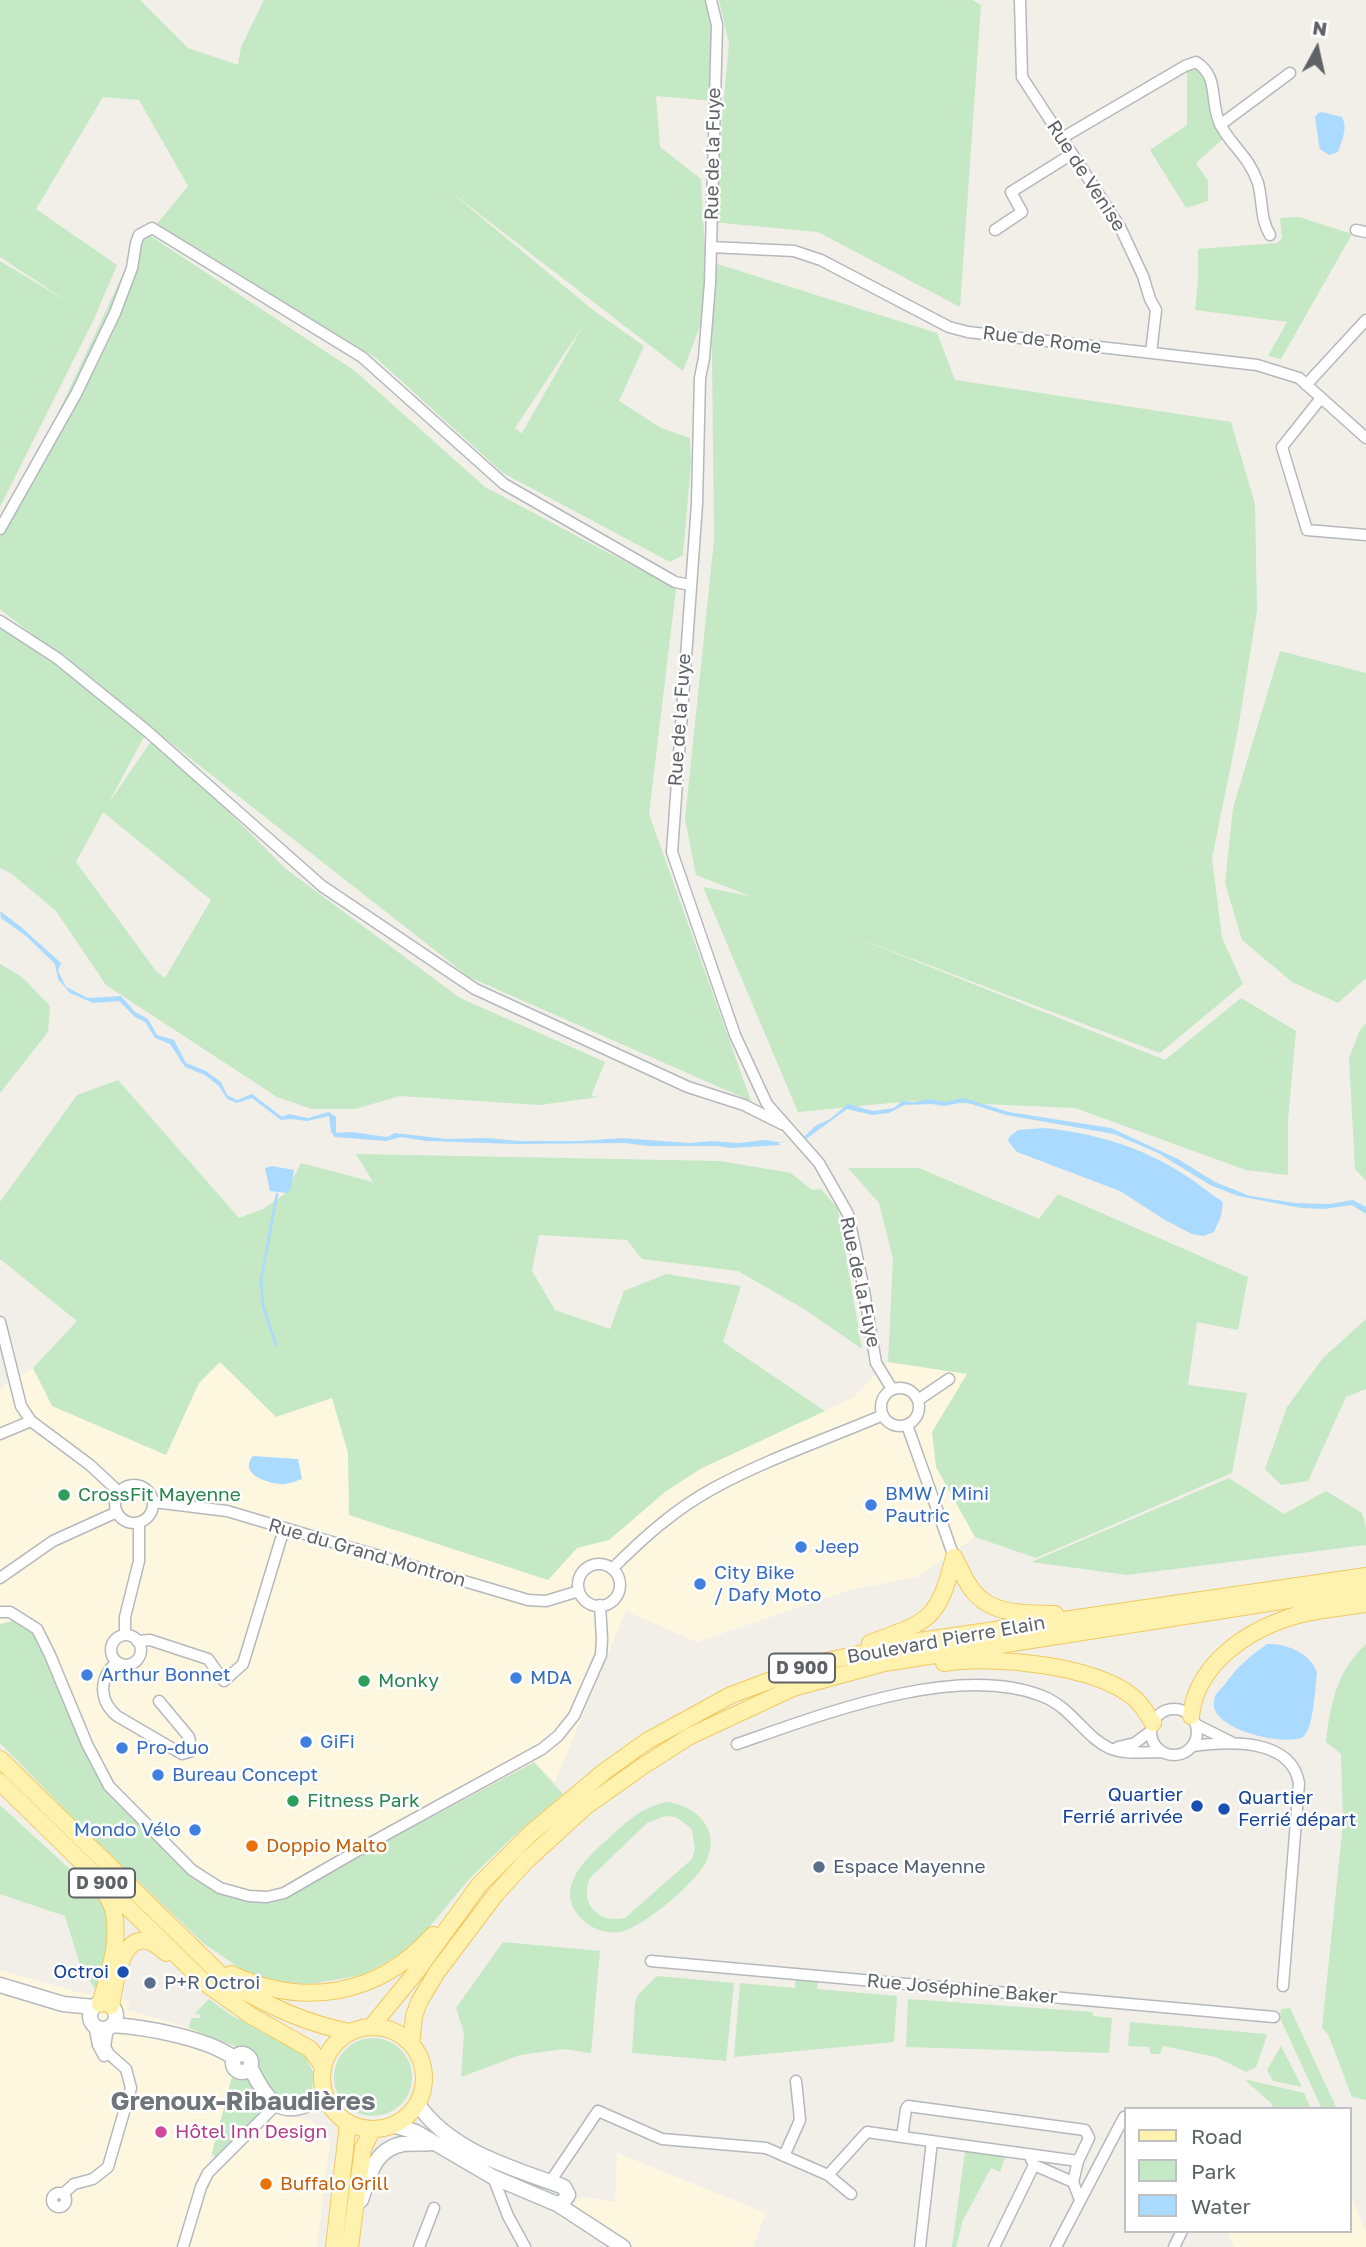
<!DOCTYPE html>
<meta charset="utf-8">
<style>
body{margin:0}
#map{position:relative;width:1366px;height:2247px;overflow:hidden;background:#f1efe8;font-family:"Golos Text",sans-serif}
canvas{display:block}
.legend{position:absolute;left:1124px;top:2107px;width:228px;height:126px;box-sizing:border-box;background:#fff;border:2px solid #bfc1c3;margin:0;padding:9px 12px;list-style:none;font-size:21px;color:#5f6368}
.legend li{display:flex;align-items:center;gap:14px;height:35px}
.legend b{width:35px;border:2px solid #bfc1c3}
.north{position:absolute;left:1282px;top:14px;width:70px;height:70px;-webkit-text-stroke:5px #fff;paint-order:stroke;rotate:8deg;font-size:19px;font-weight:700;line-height:28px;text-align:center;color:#5f6368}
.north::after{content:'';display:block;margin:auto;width:24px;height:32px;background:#5f6368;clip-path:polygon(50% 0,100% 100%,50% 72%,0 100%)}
</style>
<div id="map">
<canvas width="1366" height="2247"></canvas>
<ul class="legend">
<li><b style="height:9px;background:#fff2af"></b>Road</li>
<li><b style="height:19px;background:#c5e8c5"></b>Park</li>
<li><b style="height:19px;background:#aadaff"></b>Water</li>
</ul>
<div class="north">N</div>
</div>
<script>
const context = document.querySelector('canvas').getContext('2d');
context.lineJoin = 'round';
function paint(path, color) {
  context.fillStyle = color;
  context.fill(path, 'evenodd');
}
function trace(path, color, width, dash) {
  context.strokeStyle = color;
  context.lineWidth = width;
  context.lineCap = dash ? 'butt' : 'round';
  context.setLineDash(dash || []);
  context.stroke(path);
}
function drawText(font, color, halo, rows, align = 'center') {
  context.font = font + ' "Golos Text",sans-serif';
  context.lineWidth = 5;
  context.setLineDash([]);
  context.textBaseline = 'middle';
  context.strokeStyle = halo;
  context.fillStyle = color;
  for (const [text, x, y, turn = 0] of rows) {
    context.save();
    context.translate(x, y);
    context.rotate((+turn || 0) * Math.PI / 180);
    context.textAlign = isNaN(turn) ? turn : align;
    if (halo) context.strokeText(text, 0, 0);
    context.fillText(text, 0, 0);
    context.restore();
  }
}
const commercial = new Path2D(`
 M220,1362L276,1416L332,1398L349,1453V1515L548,1580L577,1548L609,1540L665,1492L701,1469L854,1397L888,1362L967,1373L936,1467L975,1537L917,1577L854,1589L696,1642L626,1611L555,1782L534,1762L287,1897L225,1894L195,1880L113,1797L97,1774L58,1685L16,1620L0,1624V1391L5,1385L33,1368L53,1406L166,1455L199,1383Z
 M0,1970L85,1994L129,2000L128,2010L189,2028L240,2047L209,2163L215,2171L274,2113L312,2121L330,2142L317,2247H0Z
 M617,2153L766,2213L753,2247H608L557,2216L582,2197L615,2202Z
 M1350,2194L1366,2233V2247H1234L1227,2231H1350Z`);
const green = new Path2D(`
 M0,0H140L188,48L238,65L241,47L264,0H712L714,101L656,96L660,147L701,179L708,305L683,371L447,189L593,310L644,346L619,401L661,428L690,438L691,463L683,555L670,562L503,473L376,358L157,224L188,186L139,100L103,97L36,209L117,265L94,319L0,507V261L70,303L0,257ZM584,324L522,433H521L515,428Z
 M719,0H972L981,5L960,307L818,232L712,222L729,44Z
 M1196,67L1203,73L1211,118L1224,138L1196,163L1208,181V201L1186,208L1150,150L1187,125V71Z
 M1299,217L1352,234L1281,359L1268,356L1287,322L1195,310L1198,280V249L1277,243L1282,238L1280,218Z
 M143,231L355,371L485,487L676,589L649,814L751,1101L469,977L0,609V538Z
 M711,262L937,333L955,380L1231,422L1255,504L1257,611L1237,735L1212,858L1222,938L1243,984L1160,1053L847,934L1165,1060L1241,998L1296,1031L1288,1121V1175L1246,1170L1075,1108L911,1101L798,1112L703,887L750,896L696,875L685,819L714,540Z
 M0,621L147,731L108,804L154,737L286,869L460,998L605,1062L591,1096L599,1097L539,1105L400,1096L355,1109H312L277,1097L106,985L56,911L12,874L0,868ZM103,812L211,900L165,978L156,971L76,862Z
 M1280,651L1366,673V978L1338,1003L1292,982L1242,940L1225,883L1233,808Z
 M0,964L22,977L50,1006L48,1032L0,1093Z
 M1366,1023V1181L1355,1169L1349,1058L1360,1030Z
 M118,1080L239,1218L263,1209L286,1193L301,1163L373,1182L356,1154L720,1161L791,1173L812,1190L821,1189L838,1209L862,1349L804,1309L738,1271L642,1259L627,1240L539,1235L532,1271L555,1310L610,1329L624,1291L666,1274L741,1286L723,1342L825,1411L700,1469L665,1492L609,1540L577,1548L548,1580L349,1515L348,1453L332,1398L276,1417L220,1362L199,1383L166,1455L52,1406L33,1368L77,1321L0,1259V1202L77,1095Z
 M848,1168H919L1039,1219L1058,1194L1248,1277L1238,1330L1197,1322L1188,1385L1247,1393L1232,1473L1036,1558L975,1537L936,1467L932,1432L967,1374L888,1362L893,1259L879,1203Z
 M1366,1319V1389L1346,1397L1308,1481L1281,1485L1265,1469L1287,1407L1323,1358Z
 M1229,1478L1284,1514L1326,1491L1362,1513L1366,1528V1545L1127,1575L1031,1562Z
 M16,1620L30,1629L58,1685L96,1774L113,1797L195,1880L225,1894L265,1901L324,1875L534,1762L563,1794L514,1836L470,1878L426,1931L400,1954L363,1975L309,1984L271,1981L241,1969L203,1943L79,1824L0,1743V1624Z
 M1366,1644V2100L1352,2097L1328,2034L1322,2028L1343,1823L1341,1754L1326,1742C1330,1705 1337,1670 1366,1644Z
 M667,1802C696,1805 722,1830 706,1862C696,1882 643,1928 620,1932C608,1934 595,1930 585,1922C550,1891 585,1859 609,1838C627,1821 642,1807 667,1802ZM665,1816L676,1817L692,1829L695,1849L692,1859L625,1918C598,1924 579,1903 590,1878L647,1823Z
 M0,1805L109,1905L108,1965L95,1989L80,1965L65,1916L0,1894Z
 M503,1942L600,1951L591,2053L563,2049L520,2055L461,2077L464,2033L456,2008Z
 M657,1976L734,1983L726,2061L632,2053L635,2003L638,1995Z
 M796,1978L818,1980L817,1989L897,1996L894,2042L734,2057L740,1983L795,1988Z
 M209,1999L232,2016L294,2046L304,2055L314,2073L311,2097L292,2104L276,2099L257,2072L254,2059L249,2052L189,2028L191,2018H200L201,2015L195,2013Z
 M908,1999L1093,2012V2016L1112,2018L1109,2053L906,2047Z
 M1290,2008L1337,2109H1322L1280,2018L1281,2009Z
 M1130,2022L1266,2034L1267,2036L1256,2067L1246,2072L1216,2057L1163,2046L1160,2054H1151L1149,2047L1128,2046Z
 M334 2077a39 39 0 1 1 78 0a39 39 0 1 1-78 0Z
 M1281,2046L1302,2087L1273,2081L1267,2070Z
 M251,2074L269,2105L216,2158L212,2153L232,2077L239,2080Z
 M1244,2079L1304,2093L1311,2109H1274L1271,2103Z
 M965,2151L1005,2157L1000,2172L991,2168L963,2220L956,2247H952Z`);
const water = new Path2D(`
 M1322,112L1342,117C1348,128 1342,140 1338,152L1329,155L1320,149L1319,145L1315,117L1318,113Z
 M0,911L21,927L61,963L58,971L66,987L88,998L121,996L135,1012L148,1019L157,1035L174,1040L186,1063L206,1071L221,1082L227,1095L237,1100L252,1094L282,1117L289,1114L308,1118L329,1112L336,1117V1133L352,1132L387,1137L395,1133L447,1139L487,1138L518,1141H581L622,1138L689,1143L712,1141L738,1143L765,1140L784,1143H778L780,1145L732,1148L716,1146H649L624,1143L516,1144L426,1141L401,1137L386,1141L335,1137L331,1132L329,1116L307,1121L291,1119L281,1120L252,1098L237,1103L227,1099L219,1086L205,1075L185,1067L170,1044L155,1038L145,1022L135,1017L119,1001L93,1003L70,993L58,979L55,964L26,936L1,918Z
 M963,1098L1009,1112L1111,1128L1178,1159L1215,1182L1250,1196L1295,1203L1329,1204L1353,1200L1366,1207V1214L1352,1205L1324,1209L1301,1208L1238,1196L1210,1185L1158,1153L1114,1134L1006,1115L965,1102L944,1106L932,1104L904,1105L889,1113L872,1115L847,1109L806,1139L804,1137L815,1126L830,1119L848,1104L873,1111L894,1108L902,1101L915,1102L929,1099L945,1102Z
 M1044,1128C1107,1134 1161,1154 1210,1193C1215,1197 1219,1198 1223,1203L1221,1216L1214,1232L1203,1236L1192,1234L1165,1220L1120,1191L1017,1152L1008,1141L1009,1137L1018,1130Z
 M272,1166L294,1170L291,1188L287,1193L270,1191L265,1168Z
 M253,1456L298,1459L302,1479C296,1481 287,1485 280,1484C266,1483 238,1473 253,1456Z
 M1267,1644C1286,1643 1311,1653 1317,1673C1315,1688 1314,1725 1304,1736C1291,1748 1202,1730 1215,1697C1216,1693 1222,1688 1225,1684C1238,1666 1249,1657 1267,1644Z`);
const stream = new Path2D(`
 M276,1345L263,1306L261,1280L277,1194`);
const street = new Path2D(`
 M711,0L717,25L710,283L704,358L700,378L697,504L672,852L735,1035L767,1104L819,1163L848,1214L863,1285L876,1363L892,1389
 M1020,0L1022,77L1120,227L1143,276L1150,299L1156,310L1151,353
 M1220,125L1290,73
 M1062,138L1185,66L1196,62C1220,77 1209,101 1220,124C1231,146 1249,156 1258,183C1263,201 1260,219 1270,235
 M995,230L1022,212L1011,192L1072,154
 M1356,230L1366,232
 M711,247L794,251L821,260L949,327L968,332L1257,365L1299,378L1366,438
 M1306,385L1366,320
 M1321,398L1282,447L1307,530L1366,535
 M0,529L76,394L115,313L132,268L136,243L139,235L152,228L362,357L504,484L675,582L690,585
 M0,621L57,658L147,731L322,886L475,989L688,1087L744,1105L782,1124
 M0,1322L21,1406L31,1421L0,1434
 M881 1407a19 19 0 1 1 38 0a19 19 0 1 1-38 0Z
 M918,1400L949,1379
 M31,1421L90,1465L119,1492
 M907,1425L954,1557
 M115 1504a19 19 0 1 1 38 0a19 19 0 1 1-38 0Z
 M154,1502L227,1511L528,1600L546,1601L579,1591
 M578 1585a21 21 0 1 1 42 0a21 21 0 1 1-42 0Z
 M612,1569C643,1538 675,1509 714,1488C767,1459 827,1439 883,1415
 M0,1578L53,1541L117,1512
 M0,1612H10L37,1629L50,1655L87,1744L109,1786L192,1870L220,1888L249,1896L267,1897L284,1893L376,1840L542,1749L558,1736L574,1716L601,1655L602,1639L600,1605
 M125,1635V1617L139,1561V1523
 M111 1650a15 15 0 1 1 30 0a15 15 0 1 1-30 0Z
 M137,1641L150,1640L208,1659L224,1681L243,1664L284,1529
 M117,1662C98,1678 99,1701 117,1716L182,1754L192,1751L189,1737L159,1701
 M1151 1732a23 23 0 1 1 46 0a23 23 0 1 1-46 0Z
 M1197,1725L1231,1742
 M737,1744C821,1715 956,1662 1042,1696C1071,1707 1084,1736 1109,1748C1125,1755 1145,1752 1162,1752
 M1193,1746C1229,1741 1291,1738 1299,1783L1283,1986
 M1118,1747L1135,1743L1151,1731
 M651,1961L1274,2017
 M94,2025L98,2045L104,2056
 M784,2156L800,2120L796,2081
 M1031,2159L1034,2165L1073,2182
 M1078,2161L902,2137L906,2109L908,2106L1085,2130L1089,2138L1078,2161L1073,2182L1080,2200
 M828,2175L851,2194
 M493,2177L508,2216L525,2247
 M550,2182L598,2111L662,2139L766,2148L828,2175L867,2132L902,2137
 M52 2200a7 7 0 1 1 14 0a7 7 0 1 1-14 0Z
 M63,2194L74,2184L93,2179L108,2167L131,2088L126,2069L109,2054L105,2047L108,2028
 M183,2247L201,2187L208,2173L276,2105
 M419,2247L434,2208
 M920,2247L932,2141
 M994,2247L1034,2165
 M1056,2247L1124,2117
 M1174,2247L1182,2231`);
const secondary = new Path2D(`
 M0,1985L63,2004L94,2007
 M90 2016a13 13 0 1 1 26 0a13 13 0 1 1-26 0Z
 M112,2025C145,2027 207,2038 234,2058
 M233 2063a9 9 0 1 1 18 0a9 9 0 1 1-18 0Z
 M250,2067C270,2106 282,2121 325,2096
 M417,2103C450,2152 513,2168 564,2187L568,2195L563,2202L557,2204
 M393,2125L416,2132L493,2177L557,2204L623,2247
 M361,2200C369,2176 374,2149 403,2144C413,2143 422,2144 432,2143`);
const primary = new Path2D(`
 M954,1557C960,1568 965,1581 973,1591C993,1616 1026,1613 1055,1614
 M870,1643C929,1621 938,1621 954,1557
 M944,1663C993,1655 1094,1665 1133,1697C1142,1704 1147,1714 1153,1723
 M1191,1716C1196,1667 1242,1634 1285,1619C1308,1610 1341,1608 1366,1604
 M0,1759L228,1982C266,2005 307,2024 350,2032
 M0,1782L205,1983L250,2015L310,2049L323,2066
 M231,1974C304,2008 378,1996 433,1935
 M100,2004C110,1973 126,1922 106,1894
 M111,2006C116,1977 124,1914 166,1953
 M371,2027L416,1972L479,1885L530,1834L605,1771L647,1741L731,1695L817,1663L919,1641L1366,1576
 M322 2078a51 51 0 1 1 102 0a51 51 0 1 1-102 0Z
 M411,2044L414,2016L419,2002L437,1972L495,1895L526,1861L585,1807L643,1766L690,1736L793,1688L884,1663L1366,1588
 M334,2247L348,2123
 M350,2247L363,2148L373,2129`);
const markers = [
 [64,1495,7,"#2e9e5b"],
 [871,1505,7,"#3f7fe0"],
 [801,1547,7,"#3f7fe0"],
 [700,1584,7,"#3f7fe0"],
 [87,1675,7,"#3f7fe0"],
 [516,1678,7,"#3f7fe0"],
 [364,1681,7,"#2e9e5b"],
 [306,1742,7,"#3f7fe0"],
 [122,1748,7,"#3f7fe0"],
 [158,1775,7,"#3f7fe0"],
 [293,1801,7,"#2e9e5b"],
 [1197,1806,7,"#1a4fb4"],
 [1224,1809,7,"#1a4fb4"],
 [195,1830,7,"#3f7fe0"],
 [252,1846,7,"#e8710a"],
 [819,1867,7,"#5c6f8a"],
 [123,1972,7,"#1a4fb4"],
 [150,1983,7,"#5c6f8a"],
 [161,2132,7,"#d1479c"],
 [266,2184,7,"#e8710a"]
];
const shields = [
 [802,1668,66],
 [102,1883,66]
];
const shieldNames = [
 ["D 900",802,1668],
 ["D 900",102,1883]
];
const streetNames = [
 ["Rue de la Fuye",713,154,-89],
 ["Rue de Venise",1086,176,57],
 ["Rue de Rome",1042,340,7],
 ["Rue de la Fuye",680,720,-86],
 ["Rue de la Fuye",860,1282,78],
 ["Rue du Grand Montron",367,1553,16],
 ["Boulevard Pierre Elain",946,1640,-10],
 ["Rue Joséphine Baker",962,1989,5]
];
const shopNames = [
 ["BMW / Mini",885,1494],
 ["Pautric",885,1516],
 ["Jeep",815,1547],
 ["City Bike",714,1573],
 ["/ Dafy Moto",714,1595],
 ["Arthur Bonnet",101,1675],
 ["MDA",530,1678],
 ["GiFi",320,1742],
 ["Pro-duo",136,1748],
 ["Bureau Concept",172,1775],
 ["Mondo Vélo",181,1830,"right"]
];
const leisureNames = [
 ["CrossFit Mayenne",78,1495],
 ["Monky",378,1681],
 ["Fitness Park",307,1801]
];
const transitNames = [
 ["Quartier",1183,1795],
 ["Ferrié arrivée",1183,1817],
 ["Quartier",1238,1798,"left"],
 ["Ferrié départ",1238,1820,"left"],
 ["Octroi",109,1972]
];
const foodNames = [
 ["Doppio Malto",266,1846],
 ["Buffalo Grill",280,2184]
];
const serviceNames = [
 ["Espace Mayenne",833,1867],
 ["P+R Octroi",164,1983]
];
const hotelNames = [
 ["Hôtel Inn Design",175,2132]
];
const districtNames = [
 ["Grenoux-Ribaudières",243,2102]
];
paint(commercial, '#fef7e0');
paint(green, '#c5e8c5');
paint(water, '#aadaff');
trace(stream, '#aadaff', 2.5);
trace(street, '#b5b8bc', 13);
trace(secondary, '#b6babf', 17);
trace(primary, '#f2c960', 18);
trace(street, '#fff', 10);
trace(secondary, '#fff', 14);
trace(primary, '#fff2af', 16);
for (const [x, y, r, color] of markers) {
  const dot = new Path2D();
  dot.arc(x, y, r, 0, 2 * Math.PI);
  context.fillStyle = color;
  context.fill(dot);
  trace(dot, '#fff', 2.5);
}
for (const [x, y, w] of shields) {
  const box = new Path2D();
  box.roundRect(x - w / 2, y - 14.5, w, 29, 5);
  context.fillStyle = '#fff';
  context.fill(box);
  trace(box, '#5f6368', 2);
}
drawText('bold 18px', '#5f6368', null, shieldNames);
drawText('19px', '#5f6368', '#fff', streetNames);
drawText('19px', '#366cbe', '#fff', shopNames, 'left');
drawText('19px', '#27864d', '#fff', leisureNames, 'left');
drawText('19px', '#164399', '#fff', transitNames, 'right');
drawText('19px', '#c56008', '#fff', foodNames, 'left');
drawText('19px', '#4e5e75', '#fff', serviceNames, 'left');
drawText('19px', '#b23c85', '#fff', hotelNames, 'left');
drawText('bold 26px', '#70757a', '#fff', districtNames);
</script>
